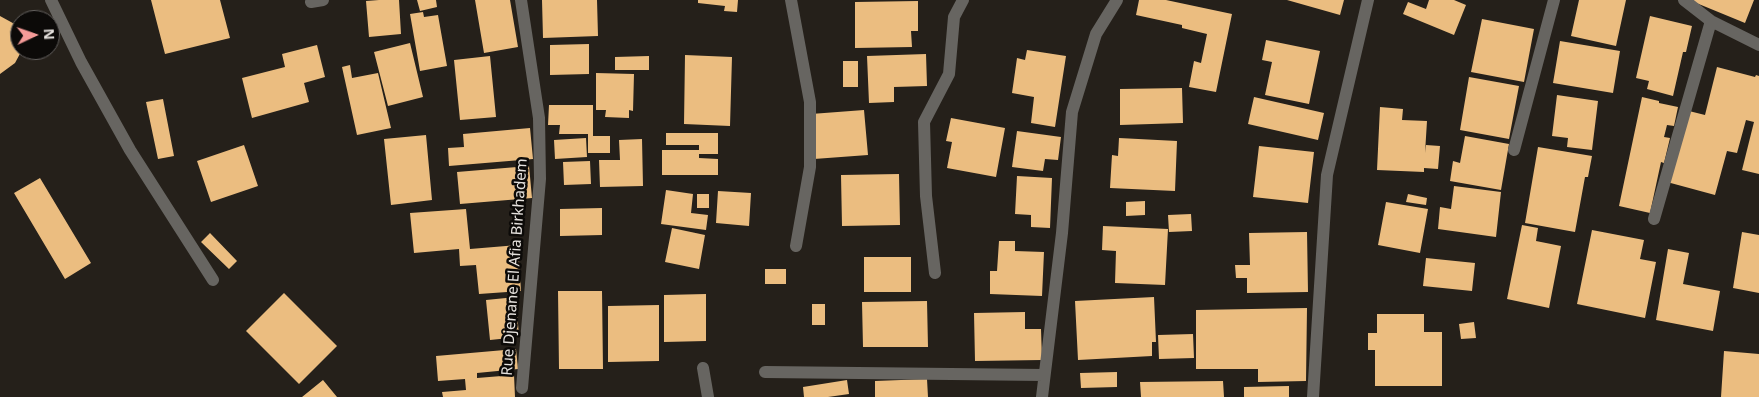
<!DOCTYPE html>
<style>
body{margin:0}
#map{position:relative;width:1759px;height:397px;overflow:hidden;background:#25201a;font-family:"Noto Sans",sans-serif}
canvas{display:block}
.north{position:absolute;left:10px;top:10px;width:50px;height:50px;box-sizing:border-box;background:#0c0a08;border:1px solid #63605e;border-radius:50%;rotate:87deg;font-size:14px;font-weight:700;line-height:20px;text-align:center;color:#e6e2de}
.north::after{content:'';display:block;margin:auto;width:18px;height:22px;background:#f59b98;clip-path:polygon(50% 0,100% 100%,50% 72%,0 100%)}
</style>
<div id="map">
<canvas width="1759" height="397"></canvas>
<div class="north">N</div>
</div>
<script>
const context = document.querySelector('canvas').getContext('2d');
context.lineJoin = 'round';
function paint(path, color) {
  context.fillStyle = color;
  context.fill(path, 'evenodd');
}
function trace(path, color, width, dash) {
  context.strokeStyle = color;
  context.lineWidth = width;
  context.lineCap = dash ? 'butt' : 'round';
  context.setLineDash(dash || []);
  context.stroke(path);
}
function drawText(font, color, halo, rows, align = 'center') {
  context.font = font + ' "Noto Sans",sans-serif';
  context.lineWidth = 5;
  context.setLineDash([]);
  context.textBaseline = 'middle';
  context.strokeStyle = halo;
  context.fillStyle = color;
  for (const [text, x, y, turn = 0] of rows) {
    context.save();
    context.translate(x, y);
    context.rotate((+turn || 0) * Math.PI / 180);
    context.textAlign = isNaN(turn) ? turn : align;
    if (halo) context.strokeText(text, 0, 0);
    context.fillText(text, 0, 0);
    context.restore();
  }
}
const building = new Path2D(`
 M151,0H220L230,38L165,54Z
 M379,0H399L401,34L369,37L366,1Z
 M417,0H436L437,7L420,11Z
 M475,0H510L518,47L484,53Z
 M542,0H597L598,36L543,38Z
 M698,0H738L737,12L724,11L725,6L698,3Z
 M1139,0H1166L1232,14L1216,92L1189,87L1194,61L1201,63L1207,34L1182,28V25L1136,15Z
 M1287,0H1344L1340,15Z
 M1429,0H1454L1466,5L1454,35L1403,14L1408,2L1426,9Z
 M1579,0H1626L1616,46L1571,36Z
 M1689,0H1754L1745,23Z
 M918,1V31H911L912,47L855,48V2Z
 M423,12L424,17L438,15L447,66L420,71L410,14Z
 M0,16L20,27V50H22L15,63L0,74Z
 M1650,16L1692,26L1686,52H1683L1673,96L1647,89L1649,81L1636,78Z
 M1482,19L1534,29L1524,82L1471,72Z
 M1266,40L1320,51L1309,104L1265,95L1272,62L1262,60Z
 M1560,41L1620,51L1613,93L1553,83Z
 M410,43L423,97L388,106L374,52Z
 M589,44V74L550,75V45Z
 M317,45L325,77L304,83L309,102L252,118L242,78L285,67L282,54Z
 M1027,50L1066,56L1055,127L1031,123L1034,97L1012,93L1017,58L1025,60Z
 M926,54L927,86L894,87V102L869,103L867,56Z
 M685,55L732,57L730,126L684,124Z
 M490,56L496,117L460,120L454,60Z
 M649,56V70H615V57Z
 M843,61H858V87H843Z
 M350,65L352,78L378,73L391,128L357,135L342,67Z
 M1717,67L1755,77L1756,75L1759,76V174L1742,170L1754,122L1746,120L1737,153L1727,151L1715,195L1667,182L1685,110L1705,115Z
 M596,73L634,74L633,111L629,110V118L605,117L606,110H596Z
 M1469,77L1519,86L1509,139L1460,130Z
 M1182,88L1183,123L1120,125V89Z
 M1557,95L1598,101L1592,150L1567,147L1568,138L1552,136Z
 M1254,97L1324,113L1318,140L1248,124Z
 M1642,97L1659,101V103L1678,107L1674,126L1667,125L1664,137L1670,138L1664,163L1661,162L1650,213L1619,206Z
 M163,99L174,156L158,159L146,102Z
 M549,105H593V136H610V153H588V134H559L560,125H548Z
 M1380,107L1403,109L1402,120L1427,121L1425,153L1426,145L1440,146L1438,169L1424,168V172L1377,170Z
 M864,110L868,155L814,159L811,114Z
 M951,118L1005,128L996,177L947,168L952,142L946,141Z
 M530,128L533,159L449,166L448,148L464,147L463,134Z
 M1017,131L1061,137L1058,160L1045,159L1043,171L1012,167Z
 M666,133H718V154H699V158L718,159V175H662V150H699V145H666Z
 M426,135L432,200L391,205L384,139Z
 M1465,136L1509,144L1501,190L1450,181L1453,161L1460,163Z
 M586,138L587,157L555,159L554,140Z
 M1119,138L1177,141L1175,191L1110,188L1112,155L1118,156Z
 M642,139L643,186L600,187L599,160H620L619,140Z
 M244,145L258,186L211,202L197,161Z
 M1259,146L1314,152L1308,203L1253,197Z
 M1538,147L1592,156L1588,177H1585L1575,232L1525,223Z
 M590,161L591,184L564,185L563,162Z
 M529,166L532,198L460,204L457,172Z
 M899,174L900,225L842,226L841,175Z
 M1017,176L1052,178L1050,228L1031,227V215L1015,214Z
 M40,178L91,263L65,279L14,193Z
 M1454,186L1501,192L1496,237L1438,229L1440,207L1451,209Z
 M666,190L693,194L691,213L708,215L706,230L661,224Z
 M718,191L751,193L749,226L716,223Z
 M697,194H709V208H697Z
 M1408,194L1427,198L1426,205L1406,202Z
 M1145,201V215L1126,216V202Z
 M1386,202L1428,209L1420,253L1378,245Z
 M602,208V235L560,236V209Z
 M466,209L470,249L518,245L521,291L479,294L476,265L460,266L459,249L414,253L410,213Z
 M1191,214L1192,231L1169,232L1168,215Z
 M1522,225L1538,228L1536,241L1561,246L1549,308L1507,299Z
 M1103,226L1168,229L1165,285L1115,283L1116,251L1102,250Z
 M672,228L705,235L699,269L665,262Z
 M1592,230L1644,240L1640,259L1656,262L1645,318L1577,304Z
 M1307,232L1308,292L1247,293V278H1236L1235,265H1250L1249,233Z
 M1742,232L1759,235V293L1733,288Z
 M210,233L237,261L229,269L201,242Z
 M999,241H1015V251L1044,252L1042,296L990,294V271H997Z
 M1668,249L1689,253L1683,284L1720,291L1713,331L1656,320Z
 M864,257H911V292H864Z
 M1426,258L1475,263L1472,291L1423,286Z
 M765,269H786V284H765Z
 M558,291H602L603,369H559Z
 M284,293L337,346L299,384L246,331Z
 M706,294V341L664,342V295Z
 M516,297L519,337L490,340L486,300Z
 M1154,297L1156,342H1152V356L1078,360L1075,301Z
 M927,301L928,347H863L862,302Z
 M812,304H825V325H812Z
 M659,305V361L608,362V306Z
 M1307,308L1306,381L1258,382V369H1196V310Z
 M1025,312V329H1041L1042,360L975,361L974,313Z
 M1377,314H1424V332H1442V386H1375V350H1368V333H1377Z
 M1474,322L1476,338L1461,339L1459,324Z
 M1193,334L1194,358L1159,359L1158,335Z
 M516,349L518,369L477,373V378L514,375L515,397H443L442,392L466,390L465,379L438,381L436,356Z
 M1724,351L1759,354V397H1721Z
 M1117,372V387L1081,388L1080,373Z
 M927,379L928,397H875V381Z
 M323,380L337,397H302Z
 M847,380L849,394L828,397H804L803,387Z
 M1223,381L1224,397H1141L1140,382Z
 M1289,386V397H1244V387Z`);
const minor = new Path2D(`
 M51,0L81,62L130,150L213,280
 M521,0L539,118L540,179L522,388
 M791,0L810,102V167L796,246
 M1684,0L1711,21L1759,45
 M311,2L323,0
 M1514,150L1554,0
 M1654,219L1711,21
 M935,273L926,196L924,122L949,74L954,17L963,0
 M703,368L708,397
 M765,372L1044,375
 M1042,397L1062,233L1072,112L1096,34L1117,0
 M1313,397L1327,175L1368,0`);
const streetNames = [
 ["Rue Djenane El Afia Birkhadem",515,267,-86]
];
paint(building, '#ebbd80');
trace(minor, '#676561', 12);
drawText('15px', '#e6e2de', '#0c0a08', streetNames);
</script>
